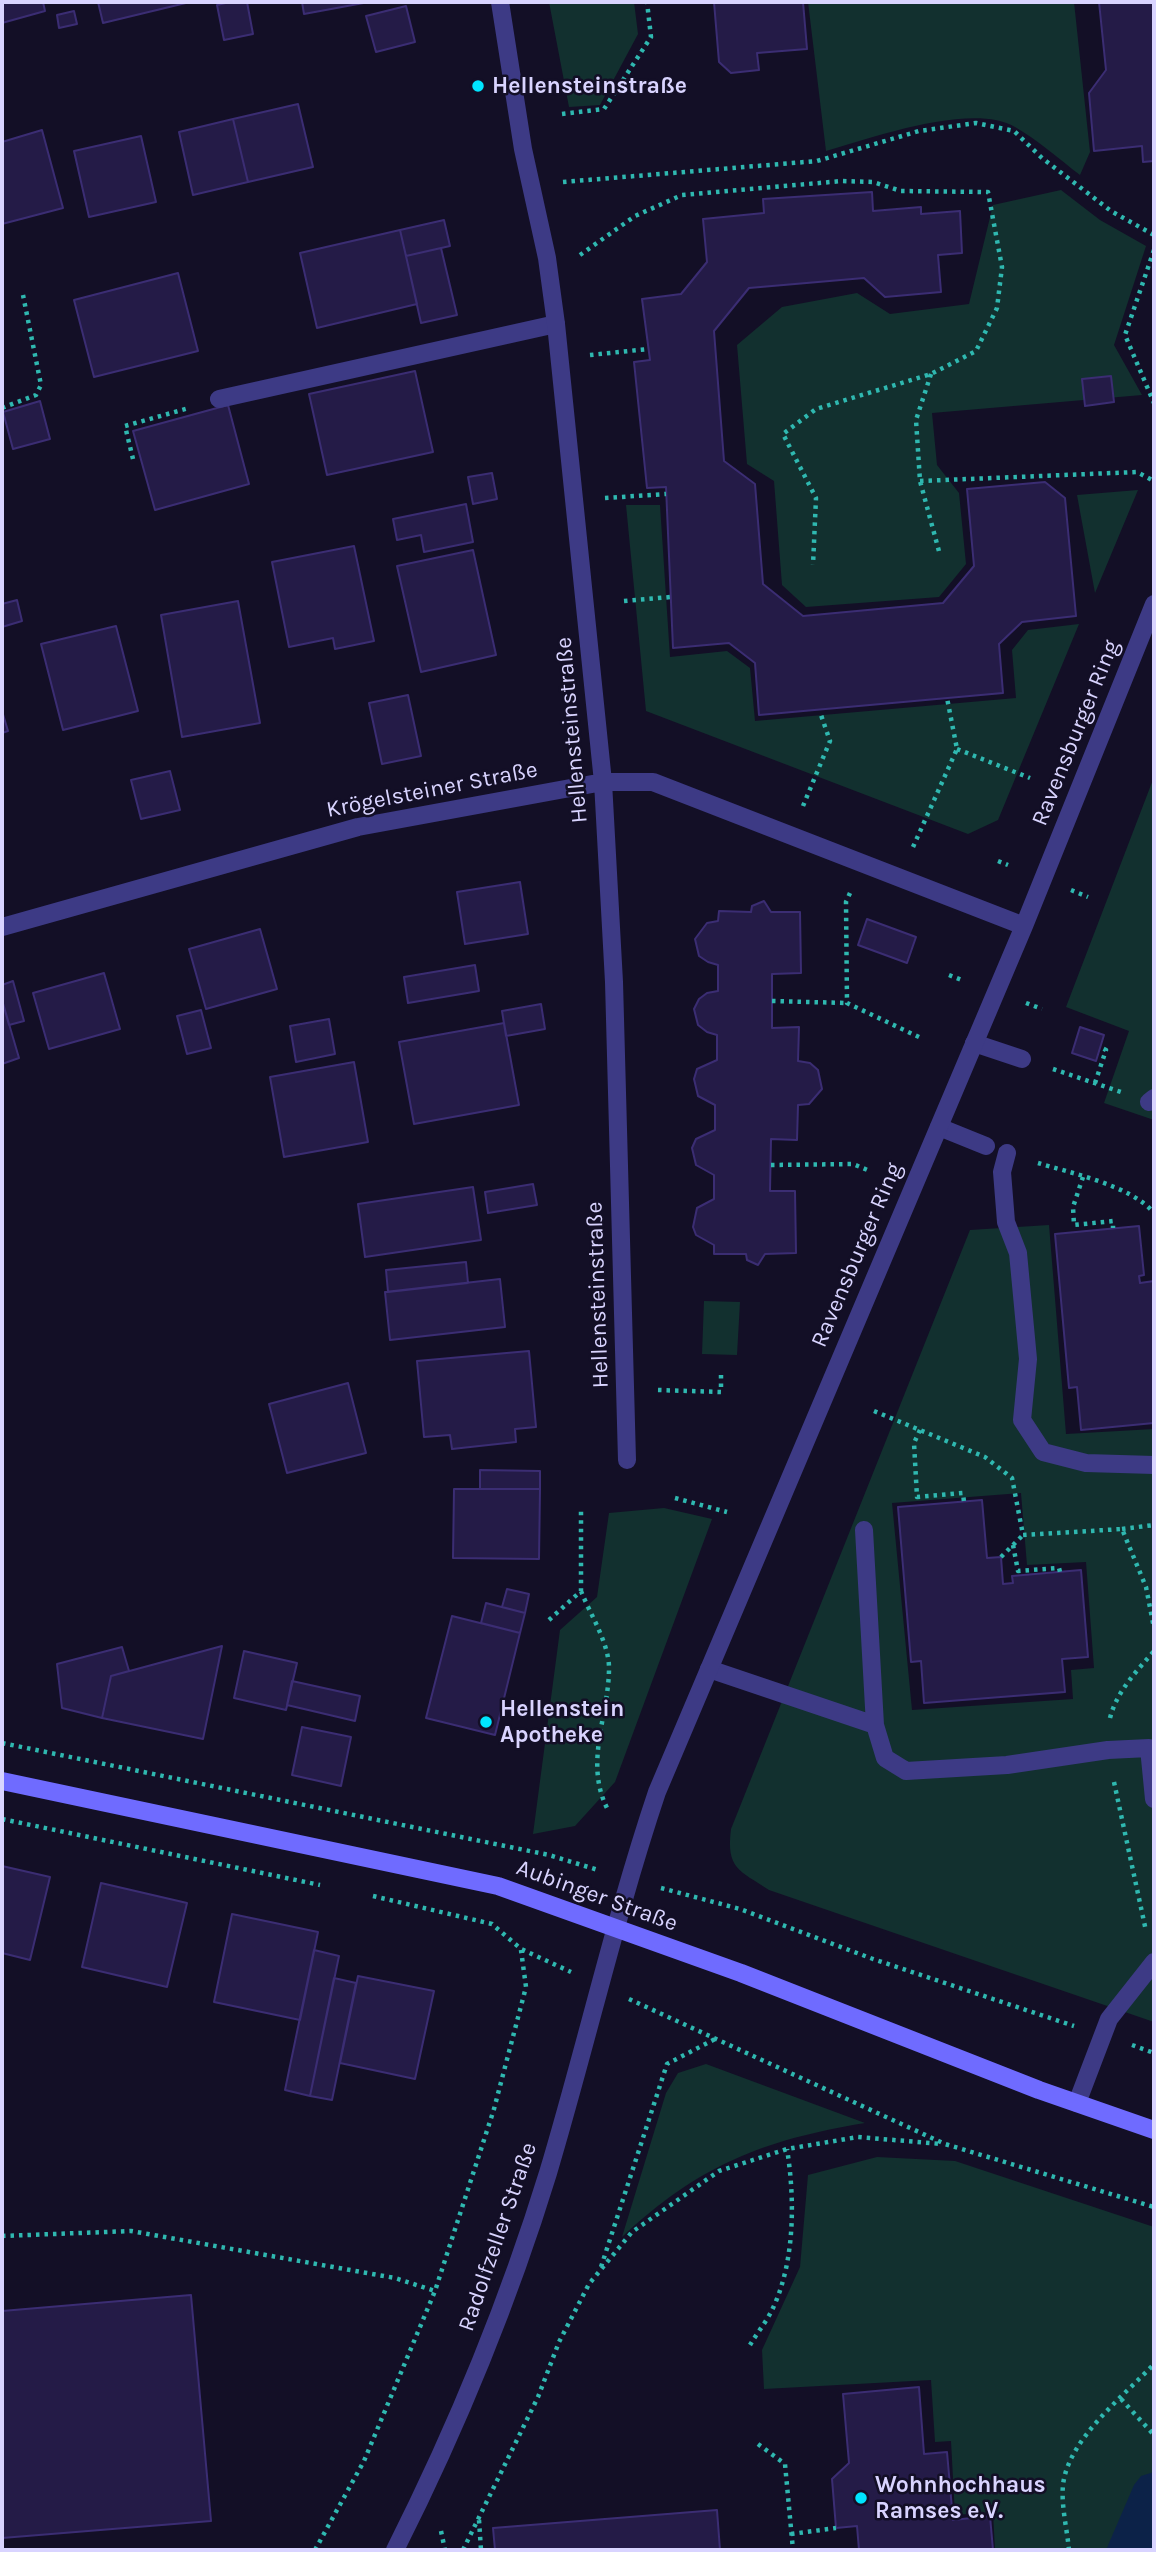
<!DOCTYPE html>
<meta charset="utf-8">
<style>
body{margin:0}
#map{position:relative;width:1156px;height:2552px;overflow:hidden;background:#130f26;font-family:Karla,sans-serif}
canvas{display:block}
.frame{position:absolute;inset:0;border:4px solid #d9d4ff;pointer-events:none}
</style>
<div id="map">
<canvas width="1156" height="2552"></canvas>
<div class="frame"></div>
</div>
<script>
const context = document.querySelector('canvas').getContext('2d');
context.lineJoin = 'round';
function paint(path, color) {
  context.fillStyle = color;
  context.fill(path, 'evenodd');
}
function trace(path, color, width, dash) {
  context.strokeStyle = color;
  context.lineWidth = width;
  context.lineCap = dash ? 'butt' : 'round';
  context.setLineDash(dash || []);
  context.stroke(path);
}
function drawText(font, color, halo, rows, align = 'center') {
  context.font = font + ' Karla,sans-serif';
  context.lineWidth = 5;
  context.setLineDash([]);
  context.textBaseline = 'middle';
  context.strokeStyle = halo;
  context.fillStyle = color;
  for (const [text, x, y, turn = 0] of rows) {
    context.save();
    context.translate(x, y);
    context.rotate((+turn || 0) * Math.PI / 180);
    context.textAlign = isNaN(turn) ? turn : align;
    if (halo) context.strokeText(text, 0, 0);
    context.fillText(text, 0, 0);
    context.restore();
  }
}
const green = new Path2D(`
 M549,2H634L638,34L600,105L569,107Z
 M808,2H1074L1090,152L1080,175C1059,159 1038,140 1015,127C972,102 872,138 826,151Z
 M1061,190L1100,220L1146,246L1114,345L1142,395L932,413L937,465L959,493L966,564L939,597L806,607L782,585L774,481L747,464L737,345L782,307L857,293L890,314L969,304L993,205Z
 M1138,490L1095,593L1077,495Z
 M626,505H660L670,657L727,651L750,668L755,721L1016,698L1012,650L1028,630L1079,624L998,820L968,834L646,711Z
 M1154,777V1120L1104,1103L1129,1031L1066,1007Z
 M1049,1225L1066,1434L1154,1429V2022L769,1890C739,1870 726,1869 731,1829L970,1230ZM1021,1493L1027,1565L1086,1562L1094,1668L1071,1670L1073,1699L912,1710L892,1503Z
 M704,1301L740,1302L737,1355L702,1354Z
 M664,1508L712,1519L615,1782L575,1826L533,1834L560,1630L597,1597L609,1513Z
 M706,2064L865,2123C763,2140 699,2165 622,2237L666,2093L678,2073Z
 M877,2157L955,2161L1154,2227V2550H995L993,2512L955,2515L951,2441L935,2442L931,2380L764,2389L762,2350L800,2267L808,2175Z`);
const water = new Path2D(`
 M1154,2472V2550H1106L1134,2485L1141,2476Z`);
const building = new Path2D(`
 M2,2H43L45,11L2,23Z
 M98,2H190L103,23Z
 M230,2H247L253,34L224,40L217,5Z
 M302,2H369L304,14Z
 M714,2H803L807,49L757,53L759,70L731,73L719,62Z
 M1099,2H1154V161L1143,162L1142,146L1094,151L1089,93L1106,70Z
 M406,6L415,42L376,52L366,16Z
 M74,11L77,24L59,28L57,15Z
 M298,104L313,167L248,182L233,119Z
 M233,119L248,182L193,195L179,132Z
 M42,130L63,208L2,224V142Z
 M141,136L156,202L89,217L74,151Z
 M872,192L873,211L921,207V214L960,211L962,253L938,255L941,292L885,297L864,278L749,288L714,331L724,461L755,484L763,584L803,616L943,603L974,566L967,489L1045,482L1065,498L1076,616L1022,622L999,644L1003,693L759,715L755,663L729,643L673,648L666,487L647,488L634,362L650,360L642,299L681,294L707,262L703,219L764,213L763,199Z
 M444,220L450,246L406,256L400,230Z
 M400,230L417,304L317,328L300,253Z
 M441,248L457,315L421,323L406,256Z
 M178,273L198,351L94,377L74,300Z
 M415,371L433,452L327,475L309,394Z
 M1111,376L1114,402L1085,406L1082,379Z
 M40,401L50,439L13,449L3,412Z
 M228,405L249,484L155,510L133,431Z
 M492,473L497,499L473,504L468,477Z
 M466,504L473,542L424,552L421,535L397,540L393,519Z
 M354,546L374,641L335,649L333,638L289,647L272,562Z
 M473,550L496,655L421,672L397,566Z
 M17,600L22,621L2,627V604Z
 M238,601L260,723L182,737L161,615Z
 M116,626L138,711L63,730L41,644Z
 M408,695L421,756L382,764L369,703Z
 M2,711L8,731L2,733Z
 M170,771L180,810L141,819L131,780Z
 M520,882L528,934L465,944L457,892Z
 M764,901L771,912H800L801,973L772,974V1028L799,1027L798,1061L810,1063L818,1070L822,1089L809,1104L798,1105L797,1140L771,1139L770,1191H795L796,1253L765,1254L758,1265L747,1260L746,1254H714V1245L696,1235L693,1227L697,1208L714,1199V1175L696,1165L692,1148L696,1139L715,1130V1105L698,1096L694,1079L697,1069L717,1060V1035L707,1032L698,1025L694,1009L699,999L707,993L718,991V965L708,962L699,956L695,939L707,923L718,921L719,911L751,912L752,906Z
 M867,919L916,937L907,963L858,945Z
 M260,929L277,989L206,1009L189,949Z
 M475,965L479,991L408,1003L404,977Z
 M104,973L120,1029L49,1049L33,993Z
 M13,981L24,1021L9,1025L2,1000V985Z
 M2,1000L19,1058L2,1064Z
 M541,1004L545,1029L506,1036L502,1011Z
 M201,1010L211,1048L187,1054L177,1016Z
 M329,1019L335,1054L296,1062L290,1026Z
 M504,1023L519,1105L414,1124L399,1042Z
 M1080,1027L1104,1035L1096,1061L1072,1053Z
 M354,1062L368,1142L284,1157L270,1077Z
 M533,1184L537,1205L488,1213L485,1192Z
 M473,1187L481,1240L365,1257L358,1204Z
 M1139,1226L1144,1275L1139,1276L1140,1283L1154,1281V1423L1081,1430L1077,1387L1069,1388L1055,1234Z
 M466,1262L468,1283L388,1292L386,1270Z
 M500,1279L505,1327L390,1340L385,1292Z
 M529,1351L536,1427L515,1429L516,1442L452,1449L450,1435L424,1437L417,1361Z
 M348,1383L366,1453L287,1473L269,1404Z
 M480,1470L540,1471V1489H480Z
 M454,1489H540L539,1559L453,1558Z
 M982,1500L987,1558L1001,1557L1003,1584L1013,1583L1012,1576L1081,1570L1088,1657L1062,1659L1065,1692L924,1703L921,1661L911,1662L898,1507Z
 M507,1589L529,1594L525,1613L502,1607Z
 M486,1603L525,1613L520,1633L481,1623Z
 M452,1616L520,1633L495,1735L426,1718Z
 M222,1646L203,1739L102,1718L111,1676Z
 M122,1647L129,1671L111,1676L102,1718L62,1708L57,1664Z
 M244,1651L297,1663L286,1710L234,1698Z
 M292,1681L360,1696L355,1721L287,1705Z
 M302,1727L351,1737L341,1786L292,1775Z
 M2,1866L50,1877L30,1960L2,1953Z
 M101,1883L187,1903L167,1987L82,1967Z
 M232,1914L318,1932L300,2020L214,2002Z
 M314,1950L339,1956L310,2096L285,2090Z
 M358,1976L434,1991L415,2079L340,2063Z
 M334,1978L356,1983L332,2100L310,2096Z
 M191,2295L211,2521L2,2538V2311Z
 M919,2387L924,2454L947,2452L953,2520L990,2516L993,2550H859L857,2526L836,2528L832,2479L849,2463L843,2394Z
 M717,2510L720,2550H495L493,2528Z`);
const path = new Path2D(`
 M562,114L604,109L651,37L647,2
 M563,182L817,161L919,131L976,123L1014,131L1042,158L1111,211L1154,235
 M1154,250L1125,335L1154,403
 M580,255L635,216L682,195L842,181L873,182L901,191L988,192L1002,267L997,308L976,351L931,374L816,409L783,434L816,498L813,565
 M590,355L648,349
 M931,374L916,420L920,481L940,555
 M2,408L36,395L41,385L23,295
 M133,459L125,426L189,408
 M920,481L1137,472L1154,481
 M605,498L666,494
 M624,601L671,597
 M957,749L1030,778
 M803,806L830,741L821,715
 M913,847L957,749L947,698
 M998,861L1008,865
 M1071,890L1088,897
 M850,893L846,902L847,1003L921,1038
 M949,975L964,981
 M772,1001L847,1003
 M1026,1003L1042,1009
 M1053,1069L1121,1092
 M1095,1083L1106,1050L1100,1047
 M1038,1163C1071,1173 1132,1186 1154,1213
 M771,1165L853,1164L870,1171
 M1083,1177L1073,1207L1074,1225L1113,1221V1228
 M658,1390L721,1392V1370
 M874,1411L985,1457L1012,1478L1023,1535L1122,1529L1146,1587L1154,1628
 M920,1430L914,1443L917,1497L963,1493L964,1502
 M675,1498L727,1512
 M1122,1529L1154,1525
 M1013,1545L1018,1571L1059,1568L1060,1572
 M1001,1557L1023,1535
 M581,1591C590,1614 609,1643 609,1668C609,1715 584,1762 607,1808
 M549,1620L581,1591V1507
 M1110,1718C1117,1691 1136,1672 1154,1651
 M2,1743L549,1855L598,1870
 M1114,1782L1146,1931
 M2,1819L320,1885
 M661,1888L740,1909L873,1959L1074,2026
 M373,1896L492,1924L521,1949L571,1972
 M629,1999L945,2144L1154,2207
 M1132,2045L1154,2053
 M2,2236L131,2231L395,2278L435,2291
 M601,2267L667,2064L715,2039
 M750,2345C757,2333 767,2321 773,2308C795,2261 795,2199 787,2149
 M1121,2399L1154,2435
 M758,2444L785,2464L793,2550
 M479,2520L481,2550
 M441,2531L445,2550
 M791,2534L836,2528
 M315,2550L364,2461L435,2291L494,2109L526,1987L521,1950
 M463,2550L538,2397L559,2342L589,2284L632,2232L719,2171L787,2149L858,2137L942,2144
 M1069,2550C1067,2529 1061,2505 1063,2485C1068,2439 1124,2396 1154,2364`);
const lane = new Path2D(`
 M219,399L556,324
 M974,1043L1022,1059
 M1149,1102L1154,1098
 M939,1127L986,1146
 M1007,1153L1002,1172L1006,1222L1018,1253L1028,1359L1022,1420L1043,1452L1086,1463L1154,1465
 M864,1530L875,1725L885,1758L906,1771L1007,1765L1108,1750L1149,1748L1154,1799
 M709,1669L875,1725
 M1077,2103L1109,2019L1154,1962`);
const street = new Path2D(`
 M500,2L523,149L547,258L556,324L603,782L614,982L627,1460
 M2,927L358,827L603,782H653L1024,926
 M395,2550C456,2429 508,2303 548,2173C586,2046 615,1917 657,1792L1024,926L1154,604`);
const secondary = new Path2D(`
 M2,1781L498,1886L741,1973L1039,2090L1154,2130`);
const markers = [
 [478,86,7,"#00e5ff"],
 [486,1722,7,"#00e5ff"],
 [861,2498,7,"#00e5ff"]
];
const poiNames = [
 ["Hellensteinstraße",492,86],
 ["Hellenstein",500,1709],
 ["Apotheke",500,1735],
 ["Wohnhochhaus",875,2485],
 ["Ramses e.V.",875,2511]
];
const streetNames = [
 ["Hellensteinstraße",572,730,-95],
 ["Ravensburger Ring",1076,733,-68],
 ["Krögelsteiner Straße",432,790,-11],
 ["Ravensburger Ring",857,1255,-67],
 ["Hellensteinstraße",598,1295,-92],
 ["Aubinger Straße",597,1896,20],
 ["Radolfzeller Straße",498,2237,-71]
];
paint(green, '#12302f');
paint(water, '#0c2248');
paint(building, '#241b47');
trace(building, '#3b2d73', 2);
trace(path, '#2fb8b0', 4.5, [3.5, 5]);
trace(lane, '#3d3a85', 18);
trace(street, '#3d3a85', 18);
trace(secondary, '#6f6bff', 18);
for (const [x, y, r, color] of markers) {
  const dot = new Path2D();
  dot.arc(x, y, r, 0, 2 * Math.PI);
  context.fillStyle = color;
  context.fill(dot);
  trace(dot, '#130f26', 2.5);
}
drawText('bold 23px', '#d9d4ff', '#130f26', poiNames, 'left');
drawText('23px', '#d9d4ff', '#130f26', streetNames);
</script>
